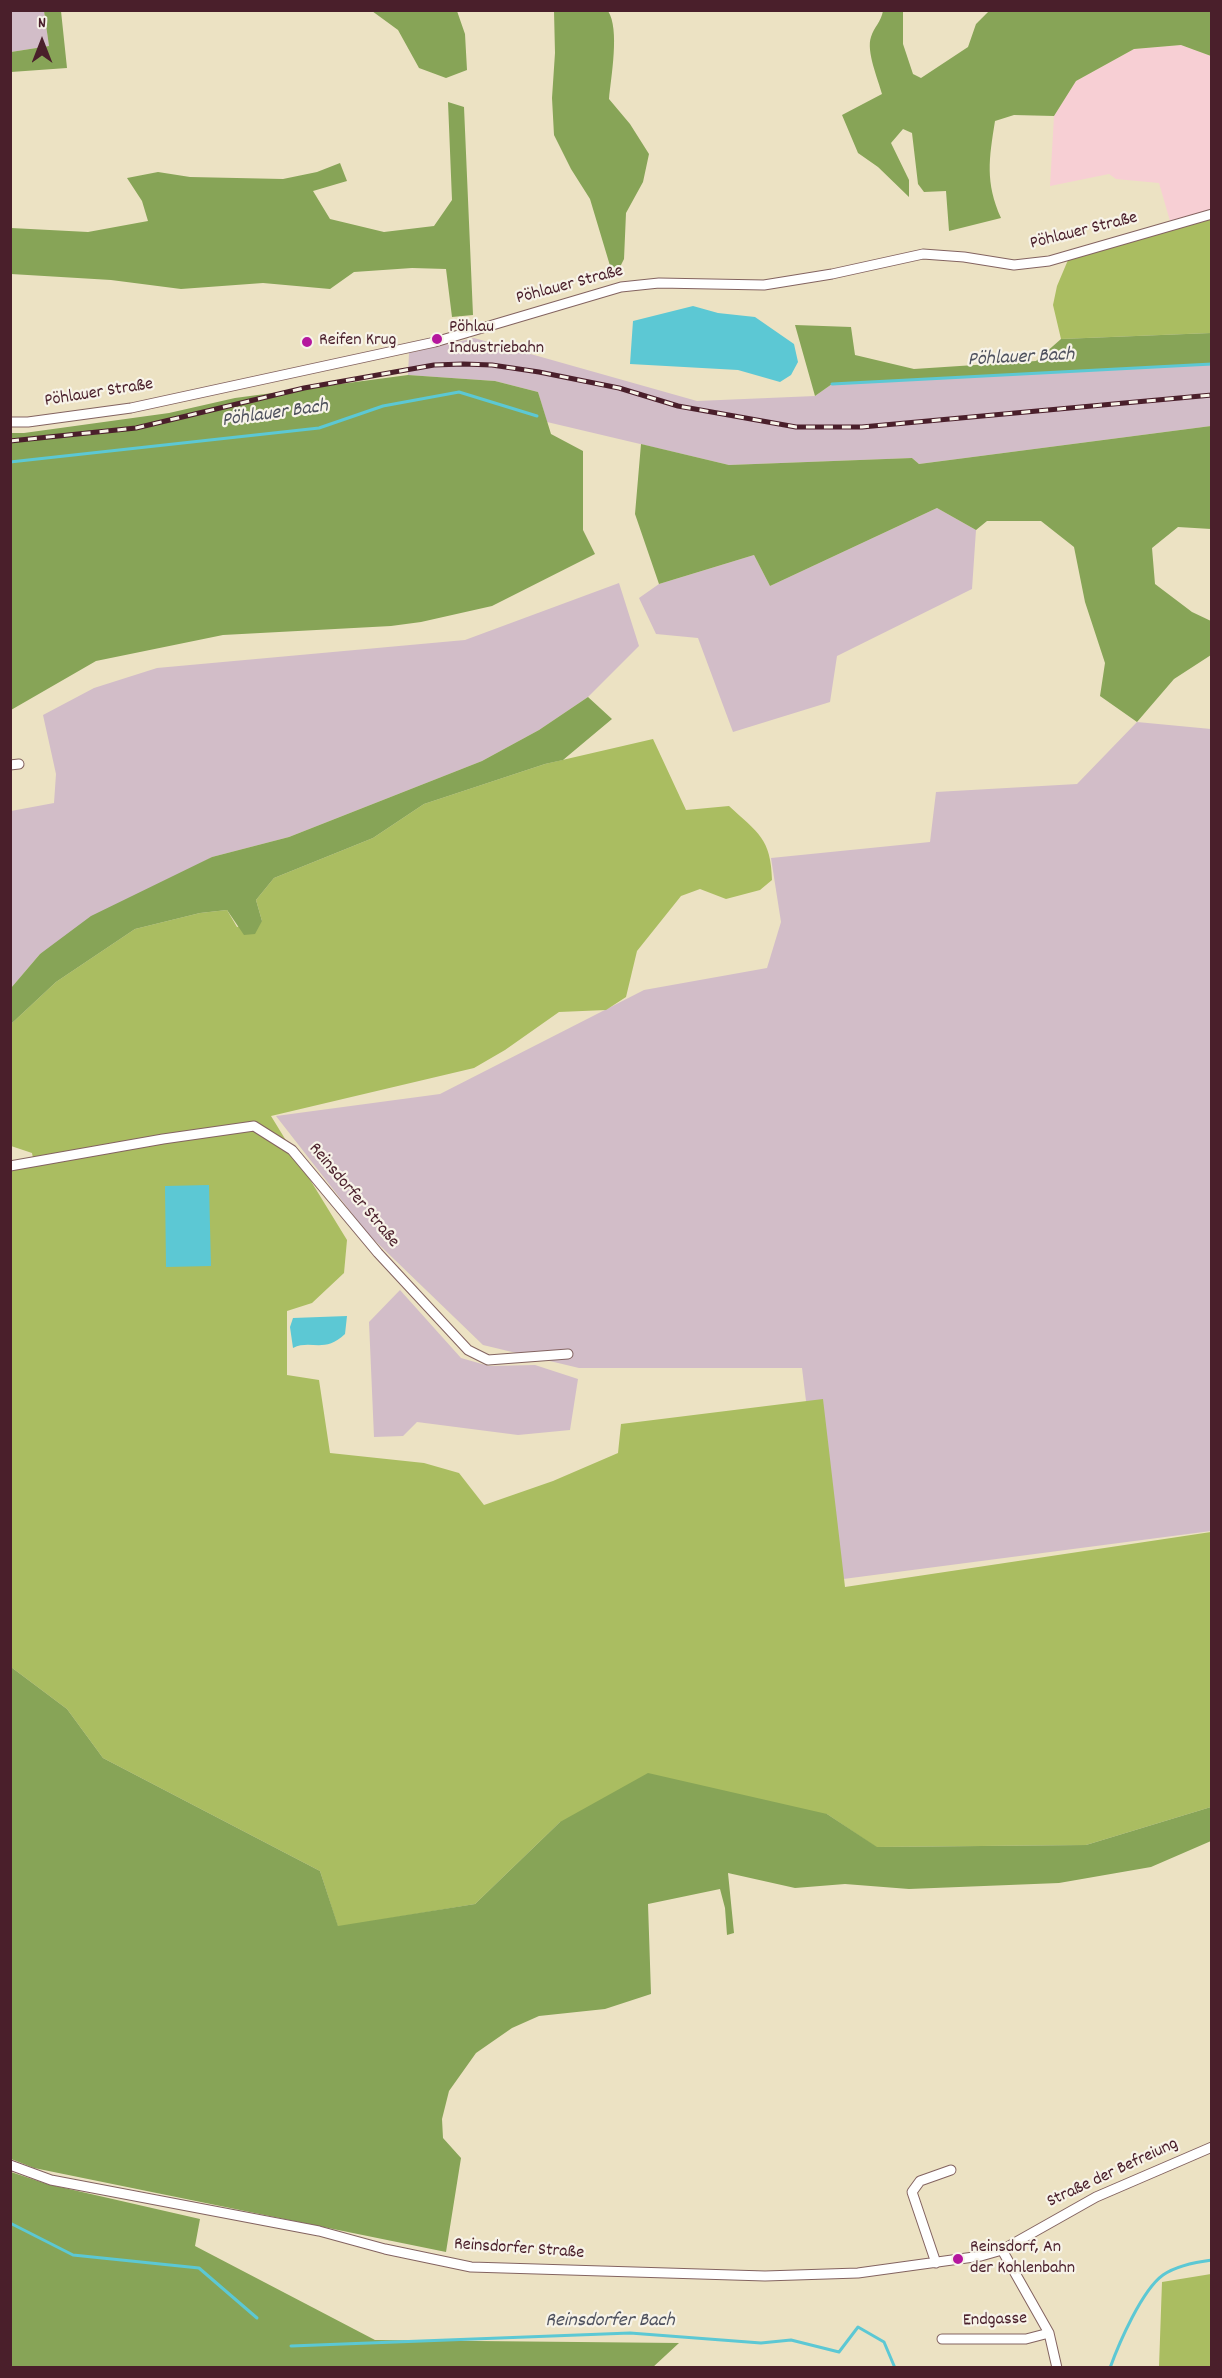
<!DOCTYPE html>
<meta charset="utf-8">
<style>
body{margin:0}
#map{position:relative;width:1222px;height:2378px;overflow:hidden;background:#ece2c3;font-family:Dekko,sans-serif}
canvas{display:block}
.frame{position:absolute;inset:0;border:12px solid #4a1f2b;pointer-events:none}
.north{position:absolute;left:12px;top:12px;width:60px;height:60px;-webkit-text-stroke:4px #f7f3e8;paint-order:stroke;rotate:0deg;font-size:16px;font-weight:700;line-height:24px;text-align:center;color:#4a1f2b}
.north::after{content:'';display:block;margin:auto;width:21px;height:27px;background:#4a1f2b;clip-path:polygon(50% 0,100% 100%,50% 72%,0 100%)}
</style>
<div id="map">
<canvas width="1222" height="2378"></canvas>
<div class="frame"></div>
<div class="north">N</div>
</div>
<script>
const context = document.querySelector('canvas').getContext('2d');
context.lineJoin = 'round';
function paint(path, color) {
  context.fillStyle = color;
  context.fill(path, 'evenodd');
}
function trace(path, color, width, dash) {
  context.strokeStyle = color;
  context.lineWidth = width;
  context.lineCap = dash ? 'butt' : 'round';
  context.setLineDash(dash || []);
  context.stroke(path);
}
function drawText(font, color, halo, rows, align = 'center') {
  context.font = font + ' Dekko,sans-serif';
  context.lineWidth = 4.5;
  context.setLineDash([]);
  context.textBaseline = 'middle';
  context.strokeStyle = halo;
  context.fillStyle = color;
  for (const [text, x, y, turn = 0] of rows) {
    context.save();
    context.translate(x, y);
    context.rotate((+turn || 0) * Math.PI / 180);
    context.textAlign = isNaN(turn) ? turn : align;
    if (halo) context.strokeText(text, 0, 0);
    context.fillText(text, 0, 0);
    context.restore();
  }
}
const built = new Path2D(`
 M1181,45L1211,56V210L1170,221L1159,183L1116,179L1109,174L1050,186L1054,116L1076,81L1134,49Z`);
const industrial = new Path2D(`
 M11,11H44L49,46L11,52Z
 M474,338L697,401L815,396L832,384L1211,364V426L919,464L912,458L729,465L547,422L538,392L495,381L408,375L409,353Z
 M937,508L976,530L972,589L837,656L830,702L733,732L698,638L656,634L639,598L659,584L754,555L770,586Z
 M619,583L639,646L588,697L539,730L482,761L289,837L212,857L40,954L11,988V811L54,803L56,774L43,715L94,688L157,668L465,640Z
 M1137,722L1211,729V1531L828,1581L802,1368H579L483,1345L368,1234L276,1116L440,1094L644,990L767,968L781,922L771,858L930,842L936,792L1077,784Z
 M400,1290L461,1358L489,1366L535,1365L578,1379L570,1430L518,1435L417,1422L403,1436L374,1437L369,1322Z`);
const green = new Path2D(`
 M1211,219V333L1061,339L1053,305L1057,286L1068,260Z
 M653,739L686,810L729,806C758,833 771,838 772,880L760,890L726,899L700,889L681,896L637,951L626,997L606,1010L559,1012L505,1050L474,1068L271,1116L347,1240L344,1273L312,1303L287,1311V1375L319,1380L330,1453L424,1463L459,1473L484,1505L553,1481L618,1453L621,1424L823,1399L845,1587L1211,1532V1807L1086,1845L876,1847L827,1814L560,1822L475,1904L338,1927L320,1871L103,1758L67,1709L11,1667L10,1171L34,1163L32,1153L11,1146V1024L56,982L135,929L200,913L227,910L237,927L262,921L256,900L274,878L373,838L424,804L545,764Z
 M1211,2274V2367H1159L1162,2282Z`);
const forest = new Path2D(`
 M44,11H61L67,68L11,72V52L49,46Z
 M372,11H457L465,34L467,70L446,78L419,68L398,30Z
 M554,11H608C620,29 611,77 609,99L630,124L649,154L643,182L626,213L624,259L614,279L590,199L571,169L554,135L552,98L555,53Z
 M883,11H903V44L913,74L921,78L968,47L976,24L989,11H1211V56L1181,45L1134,49L1076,81L1054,116L1014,115L995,121C989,159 985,182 1001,218L949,231L946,191L924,192L918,184L912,133L903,129L891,143L909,180V197L878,167L858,153L842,115L882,94C878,79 866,51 871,37C874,27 881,22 883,11Z
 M448,102L464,107L473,315L452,317L446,269L412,268L354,272L330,289L263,283L181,289L111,280L11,274V228L88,232L148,221L142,201L127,178L158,172L190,177L283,179L317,172L340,163L347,181L313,191L330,219L384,232L434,226L452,200Z
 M795,325L851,327L855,355L914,369L1036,361L1061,339L1211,333V364L832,384L815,396Z
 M408,375L495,381L538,392L551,434L583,451V530L595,554L492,606L421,622L391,626L223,635L96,661L11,710V433H24L169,413L235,398Z
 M1211,426V529L1178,527L1152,548L1155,584L1192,612L1211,621V655L1174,679L1137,722L1100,696L1105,663L1085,602L1074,547L1041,521H987L976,530L937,508L770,586L754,555L659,584L635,514L641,444L729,465L912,458L919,464Z
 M588,697L612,719L563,760L545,764L424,804L373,838L274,878L256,900L262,921L255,934L244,935L227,910L200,913L135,929L56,982L11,1024V988L40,954L91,916L212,857L289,837L482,761L539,730Z
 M11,1667L67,1709L103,1758L320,1871L338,1926L475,1904L560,1822L648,1773L827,1814L877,1847L1086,1845L1211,1807V1841L1151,1867L1059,1883L909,1889L845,1884L795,1888L728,1873L734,1933L727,1935L725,1908L720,1889L648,1904L651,1994L605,2009L539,2016L512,2028L476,2053L449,2091L442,2119L443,2138L461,2158L446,2252L34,2168L11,2159Z
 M11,2172L47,2184L200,2219L195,2246L375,2340L679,2343L652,2368L11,2367Z`);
const water = new Path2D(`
 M693,306L718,313L755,317L794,344L798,362L791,375L780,382L738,370L630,364L633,321Z
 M209,1185L211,1266L166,1267L165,1186Z
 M347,1316L345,1334C324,1354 311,1339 293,1348L290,1327L293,1318Z`);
const stream = new Path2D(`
 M832,384L1212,364
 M10,462L319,428L383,406L459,392L537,416
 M10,2223L73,2255L199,2268L257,2318
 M291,2346L630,2333L761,2343L791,2340L839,2352L858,2327L884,2342L895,2368
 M1110,2368C1119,2343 1142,2290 1163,2275C1176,2266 1196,2262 1212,2260`);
const street = new Path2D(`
 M10,422H28L131,408L435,342L621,287L659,283L764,285L832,274L923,254L964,257L1014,265L1049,261L1212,214
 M10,765L19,764
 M10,1166L163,1139L254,1126L292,1150L378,1253L468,1350L488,1360L568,1354
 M10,2165L51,2180L319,2231L385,2249L471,2267L765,2276L858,2273L981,2256L1002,2250L1096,2197L1212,2147
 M1002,2250L1049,2333L1057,2368
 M936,2263L912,2192L920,2181L951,2170
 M942,2339H1026L1049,2333`);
const rail = new Path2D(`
 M10,441L136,428L304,388L434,365L463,364L492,365L539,372L619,388L678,406L796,427H862L1212,395`);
const markers = [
 [437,339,6,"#b5179e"],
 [307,342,6,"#b5179e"],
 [958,2259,6,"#b5179e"]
];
const streetNames = [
 ["Pöhlauer Straße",1084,232,-14],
 ["Pöhlauer Straße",570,286,-15],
 ["Pöhlauer Straße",99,394,-9],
 ["Reinsdorfer Straße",353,1196,50],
 ["Straße der Befreiung",1113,2174,-25],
 ["Reinsdorfer Straße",519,2250,4],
 ["Endgasse",995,2321,-2]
];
const poiNames = [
 ["Pöhlau",449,329],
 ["Industriebahn",449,350],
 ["Reifen Krug",319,342],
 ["Reinsdorf, An",970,2249],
 ["der Kohlenbahn",970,2270]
];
const waterNames = [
 ["Pöhlauer Bach",1021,359,-3],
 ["Pöhlauer Bach",275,415,-8],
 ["Reinsdorfer Bach",610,2322]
];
paint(built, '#f7cfd4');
paint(industrial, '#d2bdc8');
paint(green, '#aabd61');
paint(forest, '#87a457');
paint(water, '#5cc8d4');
trace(stream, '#5cc8d4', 3);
trace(street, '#836360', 11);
trace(street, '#fff', 9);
trace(rail, '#4a1f2b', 5);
trace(rail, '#f7f3e8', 3, [9]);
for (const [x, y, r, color] of markers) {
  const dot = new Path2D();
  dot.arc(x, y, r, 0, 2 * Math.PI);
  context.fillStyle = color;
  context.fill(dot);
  trace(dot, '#f7f3e8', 2);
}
drawText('18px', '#4a1f2b', '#f7f3e8', streetNames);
drawText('18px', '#4a1f2b', '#f7f3e8', poiNames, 'left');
drawText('italic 20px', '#4f525e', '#f7f3e8', waterNames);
</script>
